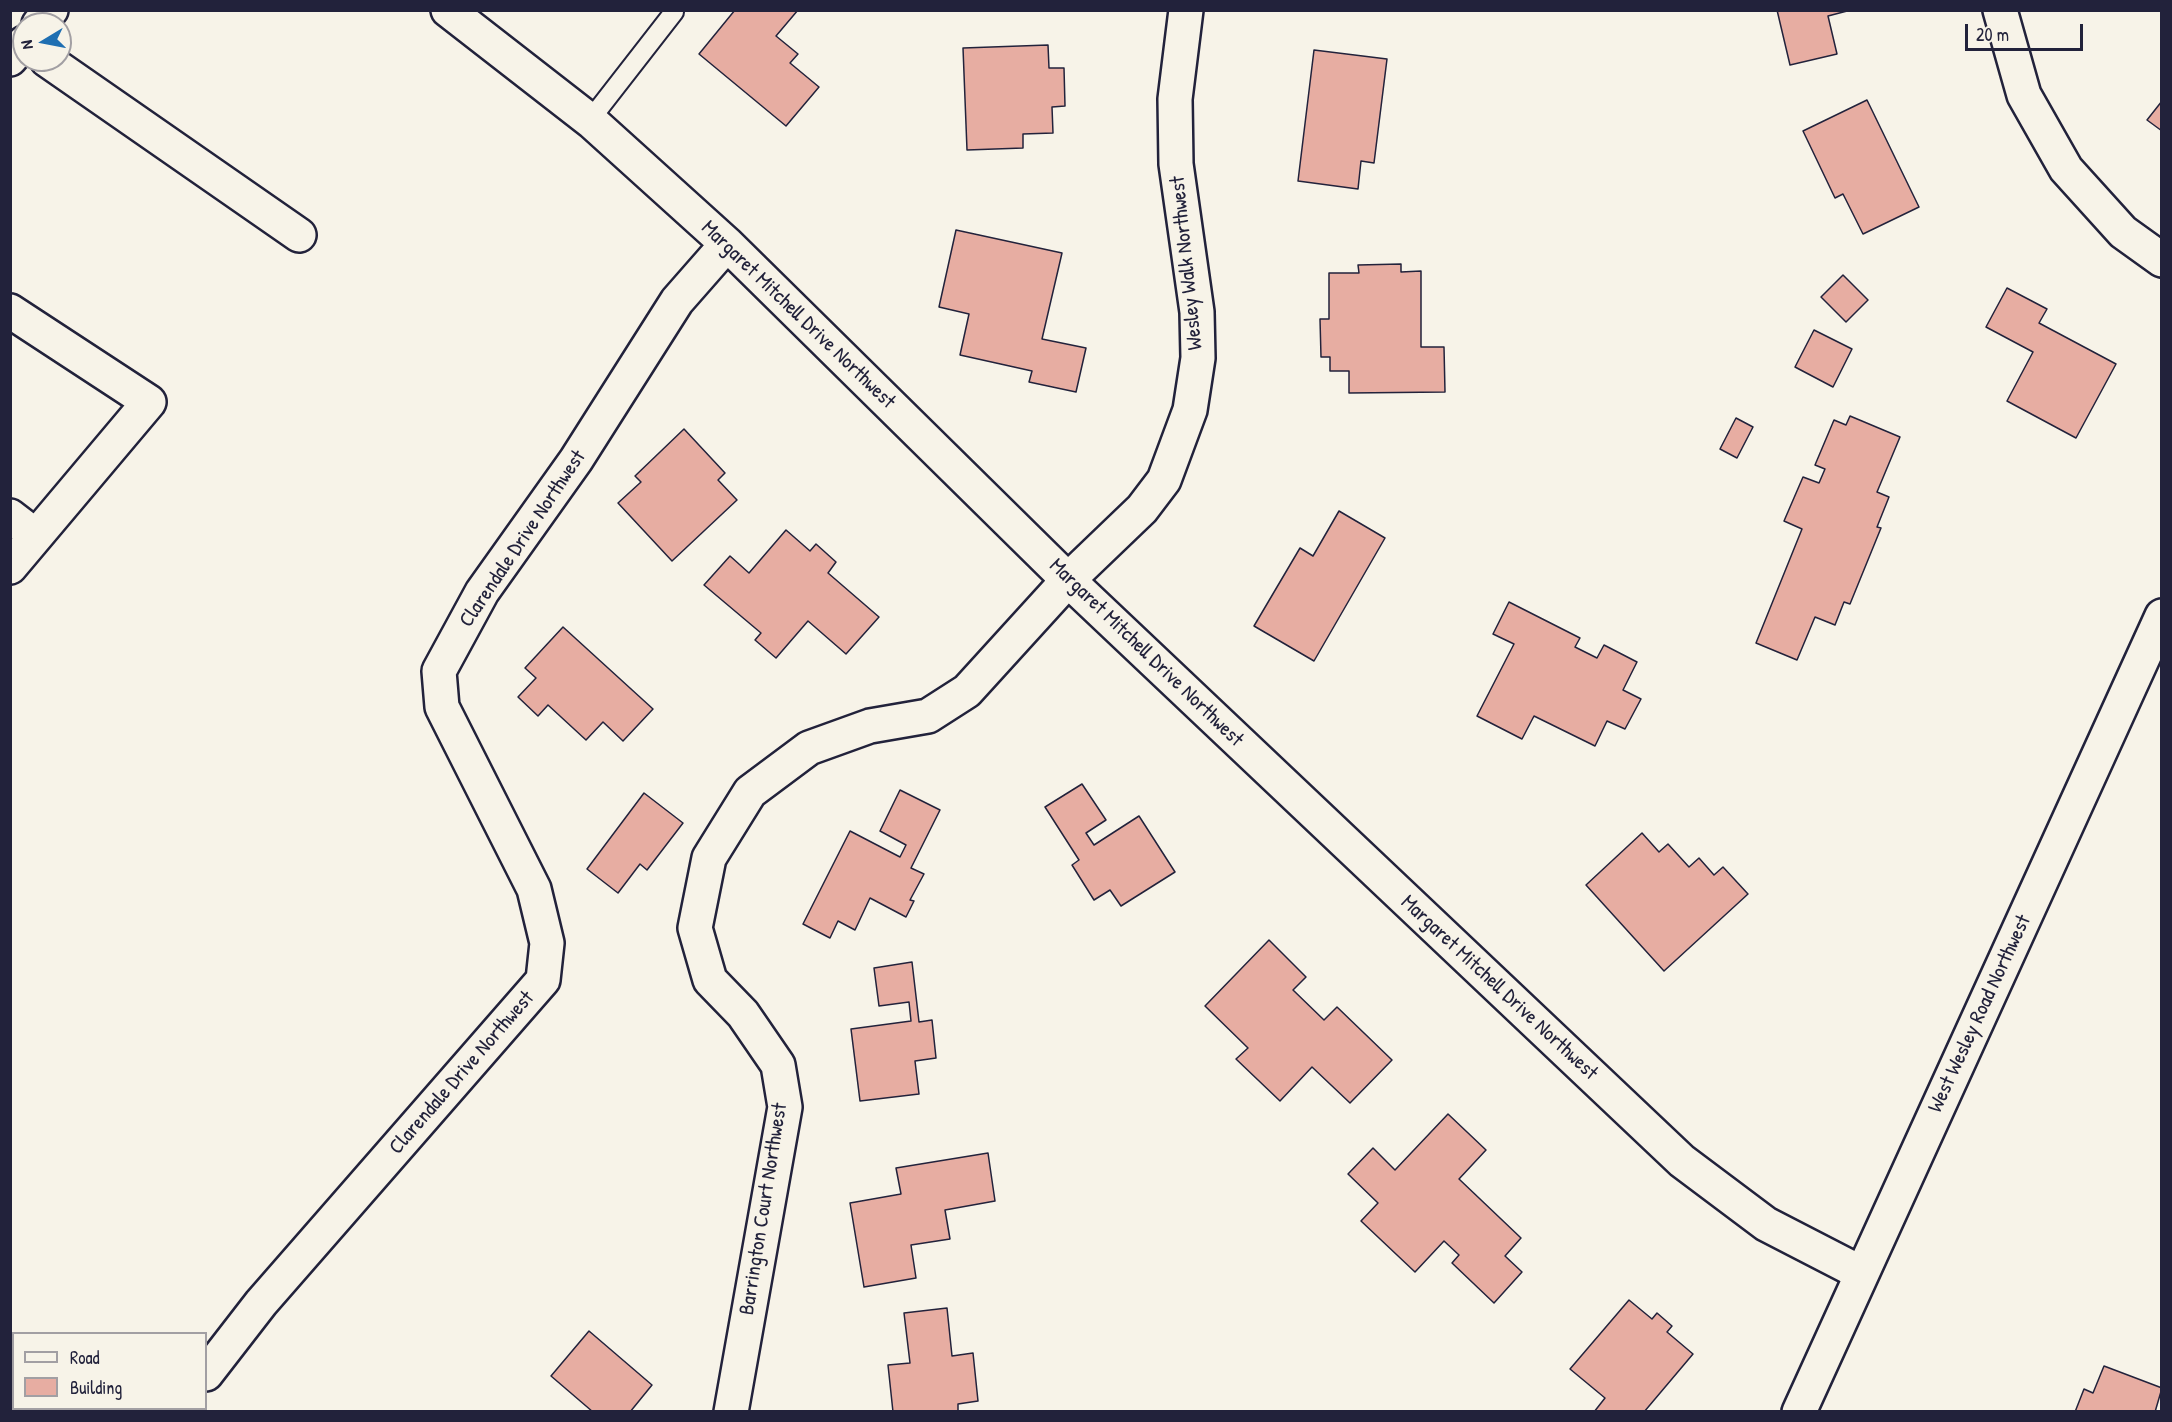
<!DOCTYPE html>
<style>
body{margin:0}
#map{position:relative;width:2172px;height:1422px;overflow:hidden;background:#f7f3e8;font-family:"Patrick Hand",sans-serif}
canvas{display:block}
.frame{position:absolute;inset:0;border:12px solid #22223b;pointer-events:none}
.legend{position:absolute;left:12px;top:1332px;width:195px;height:78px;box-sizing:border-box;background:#f7f3e8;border:2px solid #a29fa3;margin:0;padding:8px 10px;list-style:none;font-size:18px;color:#22223b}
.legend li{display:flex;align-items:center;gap:12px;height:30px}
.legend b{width:30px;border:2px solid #a29fa3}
.north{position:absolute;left:12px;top:12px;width:60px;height:60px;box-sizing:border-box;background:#f7f3e8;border:2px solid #a29fa3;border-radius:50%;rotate:260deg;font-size:16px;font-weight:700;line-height:24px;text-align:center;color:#22223b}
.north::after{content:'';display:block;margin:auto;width:21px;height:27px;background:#1f6fb2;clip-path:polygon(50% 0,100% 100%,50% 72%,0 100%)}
.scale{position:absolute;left:1965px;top:24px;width:118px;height:27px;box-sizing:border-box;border:3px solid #22223b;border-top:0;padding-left:8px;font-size:18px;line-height:21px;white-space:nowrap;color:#22223b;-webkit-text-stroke:4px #f7f3e8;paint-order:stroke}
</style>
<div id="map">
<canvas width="2172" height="1422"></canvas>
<div class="frame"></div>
<ul class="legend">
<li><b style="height:8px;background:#f7f3e8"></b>Road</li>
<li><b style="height:16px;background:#e7ada2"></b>Building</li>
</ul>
<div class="north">N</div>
<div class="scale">20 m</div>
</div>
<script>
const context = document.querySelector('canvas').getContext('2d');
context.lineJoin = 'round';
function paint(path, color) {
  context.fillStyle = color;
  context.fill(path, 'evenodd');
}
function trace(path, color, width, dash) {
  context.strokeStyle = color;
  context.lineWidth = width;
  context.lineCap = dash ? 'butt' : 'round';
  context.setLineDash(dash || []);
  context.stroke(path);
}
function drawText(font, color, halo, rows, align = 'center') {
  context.font = font + ' "Patrick Hand",sans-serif';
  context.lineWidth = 4.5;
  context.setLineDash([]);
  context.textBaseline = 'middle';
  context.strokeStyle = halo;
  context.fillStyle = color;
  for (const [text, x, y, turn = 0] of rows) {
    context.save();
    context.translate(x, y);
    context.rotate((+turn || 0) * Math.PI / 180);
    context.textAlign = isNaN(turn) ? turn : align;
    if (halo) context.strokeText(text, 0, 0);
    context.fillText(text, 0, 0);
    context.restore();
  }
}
const building = new Path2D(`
 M735,10H798L776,36L798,54L790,63L819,87L786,126L699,54Z
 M1777,10H1851L1828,16L1837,54L1790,65Z
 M1048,45L1049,68H1064L1065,106L1052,107L1053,133L1023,134V148L967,150L963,48Z
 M1314,50L1387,59L1374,163L1361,161L1358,189L1298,181Z
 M1867,100L1919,207L1863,234L1843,194L1835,198L1803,131Z
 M2162,101V131L2147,120Z
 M956,230L1062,253L1042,339L1086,348L1076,392L1029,382L1032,371L960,355L969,314L939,307Z
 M1401,264V272L1421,271V347H1444L1445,392L1349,393V371H1330V357H1321L1320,319H1329V273H1359L1358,265Z
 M1843,275L1868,300L1846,322L1821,297Z
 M2007,288L2047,309L2039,323L2116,364L2076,438L2007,401L2033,352L1986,327Z
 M1814,330L1852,349L1833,387L1795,367Z
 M1850,416L1900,437L1877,492L1889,497L1877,527L1881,528L1850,604L1844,602L1835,625L1815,617L1797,660L1756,643L1802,529L1784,521L1803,477L1819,483L1825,469L1815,465L1834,420L1846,425Z
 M1736,418L1753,427L1737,458L1720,449Z
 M684,429L725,473L718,480L737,500L672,561L618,503L641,482L635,476Z
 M1339,511L1385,538L1314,661L1254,626L1300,548L1313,556Z
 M786,530L810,551L816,544L836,562L828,573L879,617L846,654L808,621L776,658L755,640L761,633L704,585L730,556L749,573Z
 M1509,602L1580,638L1575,647L1597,658L1604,645L1637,662L1623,690L1641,699L1625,729L1607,721L1595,746L1534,716L1522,739L1477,716L1514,644L1493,634Z
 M563,627L653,709L623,741L603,722L586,740L548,705L538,716L518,697L536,678L525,668Z
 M1082,784L1106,820L1086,833L1094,845L1139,816L1175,872L1121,906L1110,890L1094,900L1072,865L1079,860L1045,807Z
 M900,790L940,810L911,868L924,874L910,900L914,901L906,917L870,898L855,930L838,921L830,938L803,924L850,831L900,857L906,845L880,831Z
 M644,793L683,823L647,870L640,864L618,893L587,869Z
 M1642,833L1659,852L1668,844L1689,867L1699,858L1714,875L1723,867L1748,894L1664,971L1586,885Z
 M1269,940L1306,977L1293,990L1324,1020L1337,1007L1392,1060L1350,1103L1312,1067L1280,1101L1236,1059L1248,1048L1205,1006Z
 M912,962L919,1022L932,1020L936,1058L915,1061L919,1094L860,1101L851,1029L911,1021L909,1002L879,1006L874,968Z
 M1448,1114L1486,1150L1459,1179L1521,1238L1505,1256L1522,1272L1494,1303L1452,1263L1459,1255L1444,1241L1415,1272L1361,1221L1378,1203L1348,1174L1373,1148L1395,1170Z
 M988,1153L995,1201L945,1210L950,1239L911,1245L916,1278L864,1287L850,1203L901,1194L896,1168Z
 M1629,1300L1652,1319L1657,1313L1672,1326L1667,1332L1693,1354L1644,1412H1594L1605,1398L1570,1369Z
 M947,1308L952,1356L973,1353L978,1401L958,1404V1412H893L888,1365L910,1363L904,1313Z
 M589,1331L652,1385L630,1412H593L551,1376Z
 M2104,1366L2162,1388L2155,1412H2075L2084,1389L2093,1393Z`);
const service = new Path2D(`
 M590,120L674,12`);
const minor = new Path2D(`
 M448,10L592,122L727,244L1068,580L1682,1161L1766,1224L1861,1273
 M2000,10L2024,95L2066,169L2123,232L2162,260
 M39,24L51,10
 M10,59L24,43
 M47,60L299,235
 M10,311L149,402L10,567
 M10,516L36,536
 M206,1374L261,1303L543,980L547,943L534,889L442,707L439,671L482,592L576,460L677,301L727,244
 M176,1412L178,1408
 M731,1412L785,1107L778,1065L743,1014L710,980L695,928L709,858L750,792L809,748L870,726L928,716L967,691L1068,580L1142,509L1164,480L1190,410L1198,358L1197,312L1176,164L1175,99L1186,10`);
const tertiary = new Path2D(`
 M1799,1412L2162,616`);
const streetNames = [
 ["Wesley Walk Northwest",1187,263,-96],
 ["Margaret Mitchell Drive Northwest",798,315,44],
 ["Clarendale Drive Northwest",523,539,-56],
 ["Margaret Mitchell Drive Northwest",1146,653,44],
 ["Margaret Mitchell Drive Northwest",1499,988,43],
 ["West Wesley Road Northwest",1980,1014,-65],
 ["Clarendale Drive Northwest",462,1073,-49],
 ["Barrington Court Northwest",764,1209,-81]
];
paint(building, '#e7ada2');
trace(building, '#22223b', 1.5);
trace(service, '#22223b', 22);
trace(minor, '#22223b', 38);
trace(tertiary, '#22223b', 38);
trace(service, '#f7f3e8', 18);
trace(minor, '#f7f3e8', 33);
trace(tertiary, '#f7f3e8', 33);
drawText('21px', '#22223b', '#f7f3e8', streetNames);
</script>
